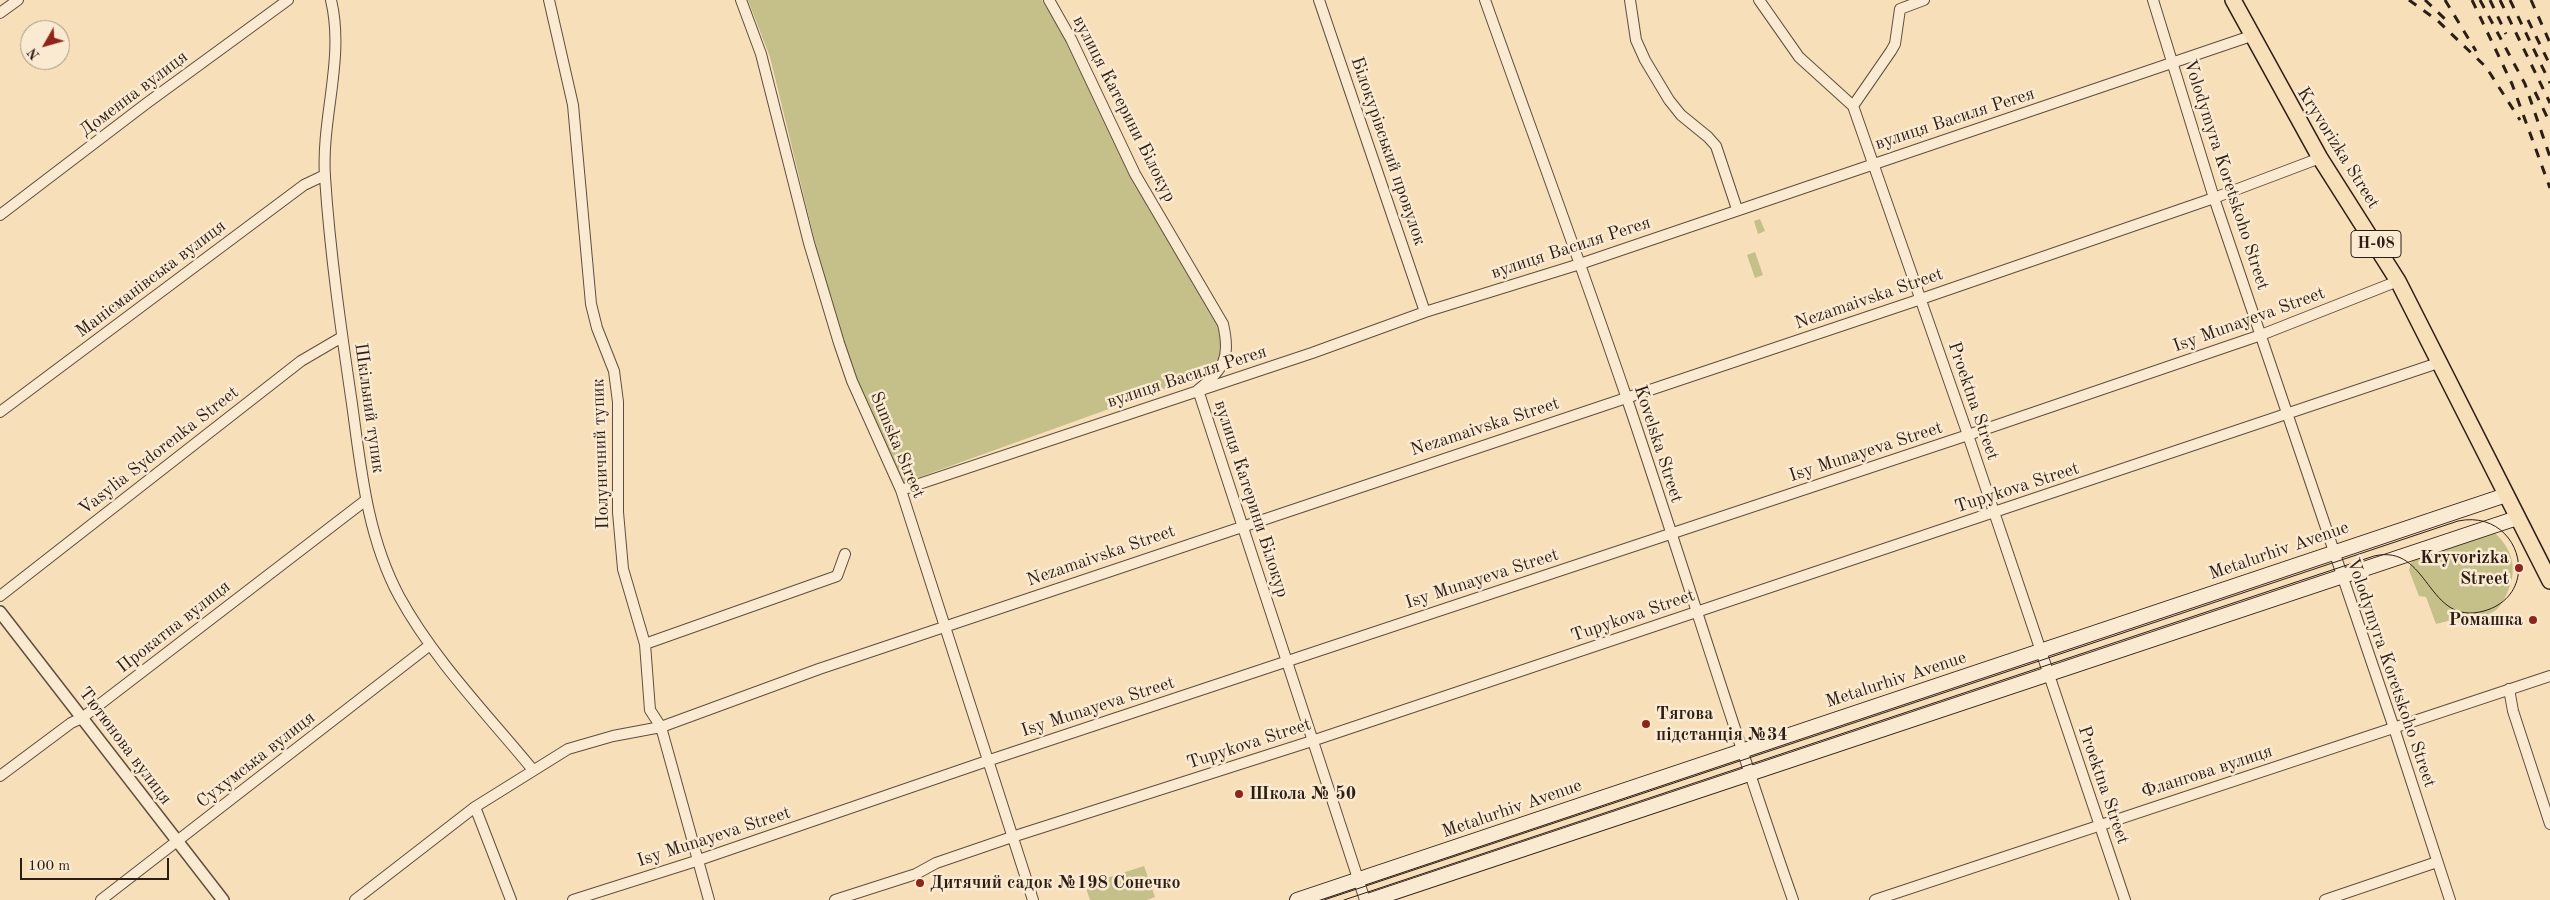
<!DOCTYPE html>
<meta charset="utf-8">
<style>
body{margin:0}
#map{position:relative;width:2550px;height:900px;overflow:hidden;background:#f7dfb9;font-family:"Old Standard TT",serif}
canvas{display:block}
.north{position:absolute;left:20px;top:20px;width:50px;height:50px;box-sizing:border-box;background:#faead2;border:1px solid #a89886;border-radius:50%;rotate:232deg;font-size:14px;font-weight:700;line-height:20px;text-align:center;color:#2c1d15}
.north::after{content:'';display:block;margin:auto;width:18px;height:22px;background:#8f2418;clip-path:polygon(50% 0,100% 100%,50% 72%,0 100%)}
.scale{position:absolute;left:20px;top:858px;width:149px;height:22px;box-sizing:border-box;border:2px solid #2c1d15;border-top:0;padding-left:6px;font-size:15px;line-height:18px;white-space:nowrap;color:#2c1d15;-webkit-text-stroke:4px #faead2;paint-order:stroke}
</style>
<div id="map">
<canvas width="2550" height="900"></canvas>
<div class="north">N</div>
<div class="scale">100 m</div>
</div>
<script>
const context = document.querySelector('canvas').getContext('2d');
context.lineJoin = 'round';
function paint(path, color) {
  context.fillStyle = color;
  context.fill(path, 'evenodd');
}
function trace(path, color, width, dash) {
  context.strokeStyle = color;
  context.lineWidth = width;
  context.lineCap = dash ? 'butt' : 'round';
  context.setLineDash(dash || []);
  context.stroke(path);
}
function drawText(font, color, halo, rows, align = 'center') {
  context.font = font + ' "Old Standard TT",serif';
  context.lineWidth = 5;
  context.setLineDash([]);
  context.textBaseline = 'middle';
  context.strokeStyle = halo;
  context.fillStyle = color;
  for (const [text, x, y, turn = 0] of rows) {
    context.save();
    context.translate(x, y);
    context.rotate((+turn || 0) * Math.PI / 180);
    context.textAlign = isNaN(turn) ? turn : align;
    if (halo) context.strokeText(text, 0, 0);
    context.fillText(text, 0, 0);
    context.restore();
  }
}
const green = new Path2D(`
 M748,0H1042L1074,53L1223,332L1220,358L1198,377L903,483L855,380L817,250L770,57Z
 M1760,219L1765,231L1758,234L1754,221Z
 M1755,252L1763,275L1755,278L1747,255Z
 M2494,532C2512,549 2518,567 2508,591C2506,596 2501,606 2496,610C2486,617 2471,619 2459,623L2456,619L2436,624L2426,597L2419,596L2409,570L2412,559Z
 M1144,866L1155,897L1147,900H1090L1085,885Z`);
const minor = new Path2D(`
 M331,0C345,59 321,118 325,177C330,253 341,329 352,404C361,469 367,536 399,596C434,660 487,714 533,770
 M549,0L573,105L591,304L597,328L614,371L618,402V512L623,569L645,644L650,710L661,727L709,900
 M741,0L761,54L809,243L839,343L852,381L901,490L1033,900
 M1049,0L1071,39L1135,174L1223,324C1231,358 1224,369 1198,390L1365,900
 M1319,0L1425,312
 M1485,0C1532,132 1581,264 1626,396C1683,564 1734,733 1793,900
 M1630,0L1636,40L1645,60L1669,100L1681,115L1708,137L1716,146L1737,209
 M1759,0L1799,57L1853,106L1968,435L2125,900
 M2153,0L2214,198L2394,728L2450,900
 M0,13L18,0
 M1853,106L1891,51L1895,44L1900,9L1924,0
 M0,215L147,103L288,0
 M0,412L304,185L325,175
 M901,490L1312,353L1425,312L1580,264L2251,36
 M0,596L301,361L342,337
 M645,644L837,576L845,554
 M2509,689L2513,711L2550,824
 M0,776L71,723L82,718L366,500
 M475,807L511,900
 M101,900L430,645
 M355,900L475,807L568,749L613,736L661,727L819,669L1921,299L2214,198L2320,158
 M573,900L696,861L987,761L1968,435L2261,335L2398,281
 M835,900L916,874L936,863L1012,837L1312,741L2441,362
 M1875,900L2550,676
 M2325,900L2437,862`);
const tertiary = new Path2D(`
 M0,612L223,900`);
const secondary = new Path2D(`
 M1297,900L2506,495
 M1371,900L2517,518`);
const primary = new Path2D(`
 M2233,0L2320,158L2398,281L2550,581`);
const tram = new Path2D(`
 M1324,900L2458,521C2520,508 2544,594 2484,611C2426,627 2430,543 2374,556L1344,900`);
const rail = new Path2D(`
 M2409,0L2438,21L2486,67L2520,120
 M2425,0L2445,19
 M2445,0L2476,51
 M2472,0L2512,84L2550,188
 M2480,0L2525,84L2550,157
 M2490,0L2506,34
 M2500,0L2550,103
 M2510,0L2550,83
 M2531,0L2550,43
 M2528,20L2550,65
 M2535,92L2550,123`);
const markers = [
 [2519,568,5,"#8f2418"],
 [2533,620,5,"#8f2418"],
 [1646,724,5,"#8f2418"],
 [1239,794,5,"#8f2418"],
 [920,883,5,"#8f2418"]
];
const shields = [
 [2376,244,50]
];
const shieldNames = [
 ["Н-08",2376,244]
];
const streetNames = [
 ["Доменна вулиця",134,94,-37],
 ["вулиця Катерини Білокур",1124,109,63],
 ["вулиця Василя Регея",1955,119,-18],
 ["Kryvorizka Street",2338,148,58],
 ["Білокурівський провулок",1388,151,71],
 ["Volodymyra Koretskoho Street",2226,175,72],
 ["вулиця Василя Регея",1571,248,-18],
 ["Манісманівська вулиця",151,279,-37],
 ["Nezamaivska Street",1869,299,-19],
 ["Isy Munayeva Street",2249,320,-20],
 ["вулиця Василя Регея",1187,377,-18],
 ["Proektna Street",1973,401,71],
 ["Шкільний тупик",369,408,82],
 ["Nezamaivska Street",1485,427,-18],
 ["Kovelska Street",1658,444,72],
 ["Sumska Street",897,445,67],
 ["Vasylia Sydorenka Street",159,451,-38],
 ["Isy Munayeva Street",1866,452,-18],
 ["Полуничний тупик",601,454,-92],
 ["Tupykova Street",2017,488,-18],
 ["вулиця Катерини Білокур",1251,499,72],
 ["Metalurhiv Avenue",2279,551,-19],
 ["Nezamaivska Street",1101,556,-19],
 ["Isy Munayeva Street",1482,579,-18],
 ["Tupykova Street",1633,616,-19],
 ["Прокатна вулиця",174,627,-38],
 ["Volodymyra Koretskoho Street",2391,673,71],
 ["Metalurhiv Avenue",1896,680,-18],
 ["Isy Munayeva Street",1098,707,-18],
 ["Tupykova Street",1249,744,-18],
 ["Тютюнова вулиця",125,746,53],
 ["Сухумська вулиця",256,760,-38],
 ["Флангова вулиця",2207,772,-18],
 ["Proektna Street",2103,785,71],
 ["Metalurhiv Avenue",1512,809,-19],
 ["Isy Munayeva Street",714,837,-18]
];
const poiNames = [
 ["Kryvorizka",2509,558,"right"],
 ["Street",2509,579,"right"],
 ["Ромашка",2523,620,"right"],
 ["Тягова",1656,714],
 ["пiдстанцiя №34",1656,735],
 ["Школа № 50",1249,794],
 ["Дитячий садок №198 Сонечко",930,883]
];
paint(green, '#c5bf8a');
trace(minor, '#5f4e3e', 12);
trace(tertiary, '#5f4e3e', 14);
trace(secondary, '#2c1d15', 16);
trace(primary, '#2c1d15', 18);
trace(minor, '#faead2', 10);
trace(tertiary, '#faead2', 11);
trace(secondary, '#faead2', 14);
trace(primary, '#f7dfb9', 15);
trace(tram, '#2c1d15', 1);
trace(rail, '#2c1d15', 3, [9, 9]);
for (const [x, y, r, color] of markers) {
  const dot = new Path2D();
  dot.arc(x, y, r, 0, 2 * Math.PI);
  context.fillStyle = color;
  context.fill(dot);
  trace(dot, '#faead2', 2);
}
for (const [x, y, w] of shields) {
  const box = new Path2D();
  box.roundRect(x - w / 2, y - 13.5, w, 27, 4);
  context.fillStyle = '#faead2';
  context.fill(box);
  trace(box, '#2c1d15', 1);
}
drawText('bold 16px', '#2c1d15', null, shieldNames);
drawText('18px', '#2c1d15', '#faead2', streetNames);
drawText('bold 18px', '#2c1d15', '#faead2', poiNames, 'left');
</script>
